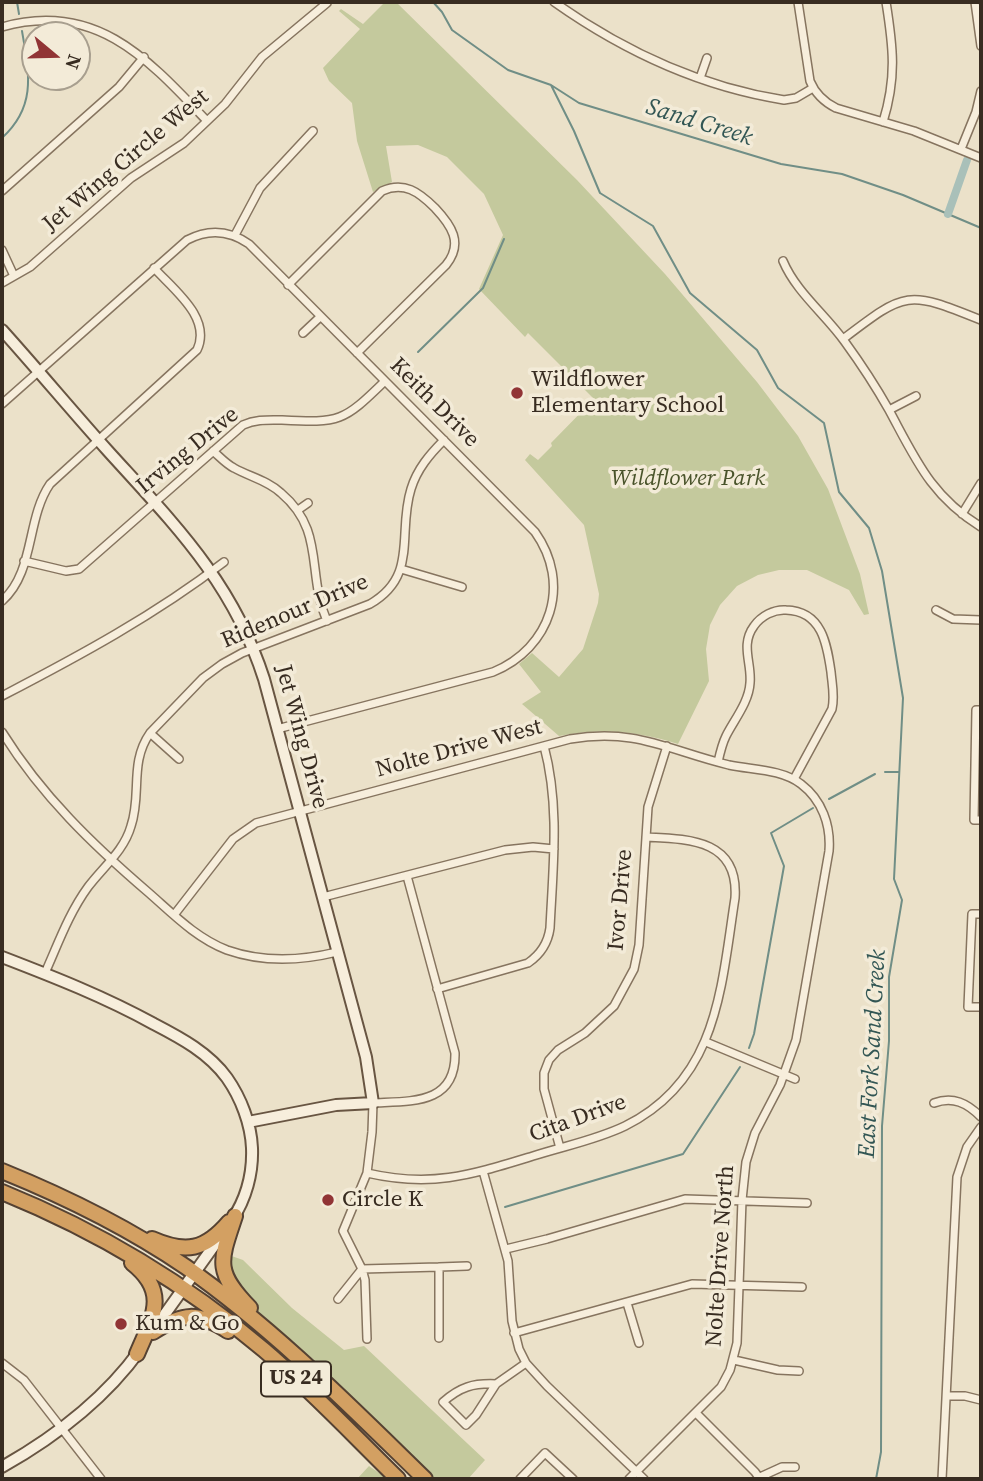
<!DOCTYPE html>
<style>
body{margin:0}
#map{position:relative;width:983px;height:1481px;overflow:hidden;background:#ebe1c9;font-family:"Source Serif 4",serif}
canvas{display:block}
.frame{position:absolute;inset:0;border:4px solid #382c21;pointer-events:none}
.north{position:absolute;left:21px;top:21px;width:70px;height:70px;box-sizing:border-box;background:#f3ebd8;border:2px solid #a89f8f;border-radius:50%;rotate:109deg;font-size:19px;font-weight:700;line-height:28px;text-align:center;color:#382c21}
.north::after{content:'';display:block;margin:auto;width:24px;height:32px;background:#913435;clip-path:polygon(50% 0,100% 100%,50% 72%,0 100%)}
</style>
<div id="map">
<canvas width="983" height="1481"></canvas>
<div class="frame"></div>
<div class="north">N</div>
</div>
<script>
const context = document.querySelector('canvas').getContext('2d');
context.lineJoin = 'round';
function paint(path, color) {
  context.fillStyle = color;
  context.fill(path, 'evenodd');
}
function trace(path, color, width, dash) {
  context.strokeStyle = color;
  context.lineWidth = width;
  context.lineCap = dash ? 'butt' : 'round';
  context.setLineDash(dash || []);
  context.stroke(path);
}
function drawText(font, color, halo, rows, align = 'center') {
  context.font = font + ' "Source Serif 4",serif';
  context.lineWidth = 7;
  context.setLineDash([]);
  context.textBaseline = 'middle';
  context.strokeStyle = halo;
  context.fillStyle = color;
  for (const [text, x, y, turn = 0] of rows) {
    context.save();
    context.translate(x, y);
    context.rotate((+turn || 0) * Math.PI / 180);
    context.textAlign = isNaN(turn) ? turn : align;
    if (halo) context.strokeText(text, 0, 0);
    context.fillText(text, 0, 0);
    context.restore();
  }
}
const green = new Path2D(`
 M385,2H396L577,180L665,274L757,382L798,436L828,489L860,574L869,614L864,615L849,590L807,570H779L758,575L737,586L720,605L710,625L706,649L709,681L678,744C637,731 602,728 559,736L522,704L541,692L519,664L532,653L559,677L583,649L598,603L599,594L584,525L525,460L530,454L538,460L552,446L551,443L594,399L528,333L525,337L479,289L503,235L484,194L447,157L418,145L386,146L392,182L373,192L357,141L352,103L329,81L323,68L360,29L339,11L341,9L363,24Z
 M223,1253L243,1260L292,1308L344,1350L364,1346L485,1460L468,1479H425L297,1356L235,1291Z
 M369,1466L388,1479H357Z`);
const stream = new Path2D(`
 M17,2L19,14
 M433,2L442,12L452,30L508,70L551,85L579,103L781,164L842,174L903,195L981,228
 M551,85L574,131L600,193L653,226L690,293L757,350L778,388L824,423L839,492L869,528L882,571L903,698L894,879L902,900L889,977V1041L882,1126L881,1452L876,1479
 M2,138C37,106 29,73 22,31
 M418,352L483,288L504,239
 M885,772H898
 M829,799L875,774
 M749,1048L754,1034L784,866L771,833L813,808
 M505,1207L683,1154L740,1067`);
const canal = new Path2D(`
 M948,214L967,160`);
const street = new Path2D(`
 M554,2C622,50 701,87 784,100L796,98L813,88
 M798,2L810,81C815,93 824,102 836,108L914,131L981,158
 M975,2L981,46
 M2,27C96,0 149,60 207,121
 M700,78L707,58
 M883,122C897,77 893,46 886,2
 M961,149L976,112L981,91
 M2,191L119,87L144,57
 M235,235L260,188L313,131
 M2,250L14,276
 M783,261C796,292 826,315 845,342C861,364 876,387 889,410C916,460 931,496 981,527
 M2,283L30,267L131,178L184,143L225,104L262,57L327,3
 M288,285L382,191C404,181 419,192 435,208C451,225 464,243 446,265L357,353
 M303,333L320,317
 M843,339C906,291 907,290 981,320
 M2,404L187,240C208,229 229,230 249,244L535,532C572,584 551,648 493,672L277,729
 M889,410L916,396
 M213,451C220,457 226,464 234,468C250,477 267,480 281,493C326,531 306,573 327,621
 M298,510L308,503
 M962,514L981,483
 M24,561L66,571L79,569L243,425C256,419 268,420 282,420C340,423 343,422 385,381
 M401,569L462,587
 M2,601C35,572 26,519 50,484L197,350C212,318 174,290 154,268
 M936,610L953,619L981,620
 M2,696C79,656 155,615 224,562
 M981,710H976L974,820H981
 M2,732C42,796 93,845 149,893C173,914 196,938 227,950C264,963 300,961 337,952
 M150,733L179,759
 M718,762C720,753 722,744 726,736C734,720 749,702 750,683C752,663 740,645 754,626C761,616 774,609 786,610C822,611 827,644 831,672C832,684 835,696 832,709L794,779
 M323,897L505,850L533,847L554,849
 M981,914H972L968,1007H981
 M174,915L233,839L256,823L570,739C637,728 667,750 729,765C753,770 781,769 801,784C822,800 831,825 829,851L796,1040L780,1085L755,1133L746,1162L742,1200L737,1343L730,1370L721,1387L629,1479
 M45,973C58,944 69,913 88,887C103,867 124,851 131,826C142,794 129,763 150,733L203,678L222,664L242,653L370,604C419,576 397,533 411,489C417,469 430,454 444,440
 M437,989L528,963C541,954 548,943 550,928C553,866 560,806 544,746
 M706,1042L795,1079
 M934,1103C953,1096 967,1103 981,1117
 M560,1148L544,1089V1073L549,1060L558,1050L585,1033L614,1006L634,969L639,945L648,807L667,746
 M483,1171L508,1261L512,1321L519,1349L526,1363L547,1386L644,1479
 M367,1173C432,1188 471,1175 533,1156C564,1146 596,1140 625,1126C718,1080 721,988 735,898C739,839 688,839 646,837
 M506,1249L547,1239L685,1199L807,1203
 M439,1267L467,1266
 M338,1299L362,1269L439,1267V1338
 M627,1303L639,1343
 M514,1333L692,1284L802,1287
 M367,1339L365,1280L362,1269L343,1231L367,1173L372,1132L373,1103C411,1101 456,1105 455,1053L407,876
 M734,1360L778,1370L799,1371
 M2,1363L24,1380L101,1479
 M496,1384C473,1383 460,1387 443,1402L466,1425L476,1415L496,1384L526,1363
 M947,1396H965L981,1400
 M696,1413L755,1472L760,1479
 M760,1477L782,1467H795
 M520,1479L545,1453L573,1479
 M942,1479L957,1177L967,1147L981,1127`);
const secondary = new Path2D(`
 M2,330C38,370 72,411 108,451C174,524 233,582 264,679L366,1057L373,1103L336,1105L248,1122
 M2,957C54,977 105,997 154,1024C181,1038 209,1053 227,1078C241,1098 251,1124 252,1148C253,1173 246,1199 232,1220
 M155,1328L223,1233
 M2,1467C55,1437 104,1400 140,1350`);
const highway = new Path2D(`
 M2,1171C66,1197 129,1228 186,1267C274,1329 349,1405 425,1479
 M2,1192C98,1231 185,1283 264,1350C311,1390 354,1436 398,1479
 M235,1216C220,1261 214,1271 250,1308
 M152,1239C186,1254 205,1250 229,1222
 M132,1263C170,1293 152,1318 137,1354
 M153,1332C183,1313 197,1311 228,1331`);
const markers = [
 [517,393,7,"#913435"],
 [328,1200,7,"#913435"],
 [121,1324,7,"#913435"]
];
const shields = [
 [296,1379,70]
];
const shieldNames = [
 ["US 24",296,1379]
];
const streetNames = [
 ["Jet Wing Circle West",126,161,-40],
 ["Keith Drive",434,403,45],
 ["Irving Drive",188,451,-39],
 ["Ridenour Drive",295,612,-23],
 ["Jet Wing Drive",301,737,75],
 ["Nolte Drive West",459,749,-15],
 ["Ivor Drive",621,900,-85],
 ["Cita Drive",578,1119,-20],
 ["Nolte Drive North",721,1256,-86]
];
const poiNames = [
 ["Wildflower",531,380],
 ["Elementary School",531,406],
 ["Circle K",342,1200],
 ["Kum & Go",135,1324]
];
const parkNames = [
 ["Wildflower Park",688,479]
];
const waterNames = [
 ["Sand Creek",699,123,17],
 ["East Fork Sand Creek",873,1054,-87]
];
paint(green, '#c4c99d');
trace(stream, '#708e86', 2);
trace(canal, '#a9c0b9', 8);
trace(street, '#86745f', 10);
trace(secondary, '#685542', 14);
trace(highway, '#554233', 18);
trace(street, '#f7eedc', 7);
trace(secondary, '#f7eedc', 10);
trace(highway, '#d3a062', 14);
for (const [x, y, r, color] of markers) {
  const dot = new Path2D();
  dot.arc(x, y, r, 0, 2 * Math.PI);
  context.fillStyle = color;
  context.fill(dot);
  trace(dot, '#f3ebd8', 2.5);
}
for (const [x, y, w] of shields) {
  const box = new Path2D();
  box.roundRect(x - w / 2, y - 17.5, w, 35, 5);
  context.fillStyle = '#f3ebd8';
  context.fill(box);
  trace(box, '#382c21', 2);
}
drawText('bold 21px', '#382c21', null, shieldNames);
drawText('23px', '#382c21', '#f3ebd8', streetNames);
drawText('23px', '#382c21', '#f3ebd8', poiNames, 'left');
drawText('italic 23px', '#49532a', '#f3ebd8', parkNames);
drawText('italic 24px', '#325654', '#f3ebd8', waterNames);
</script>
